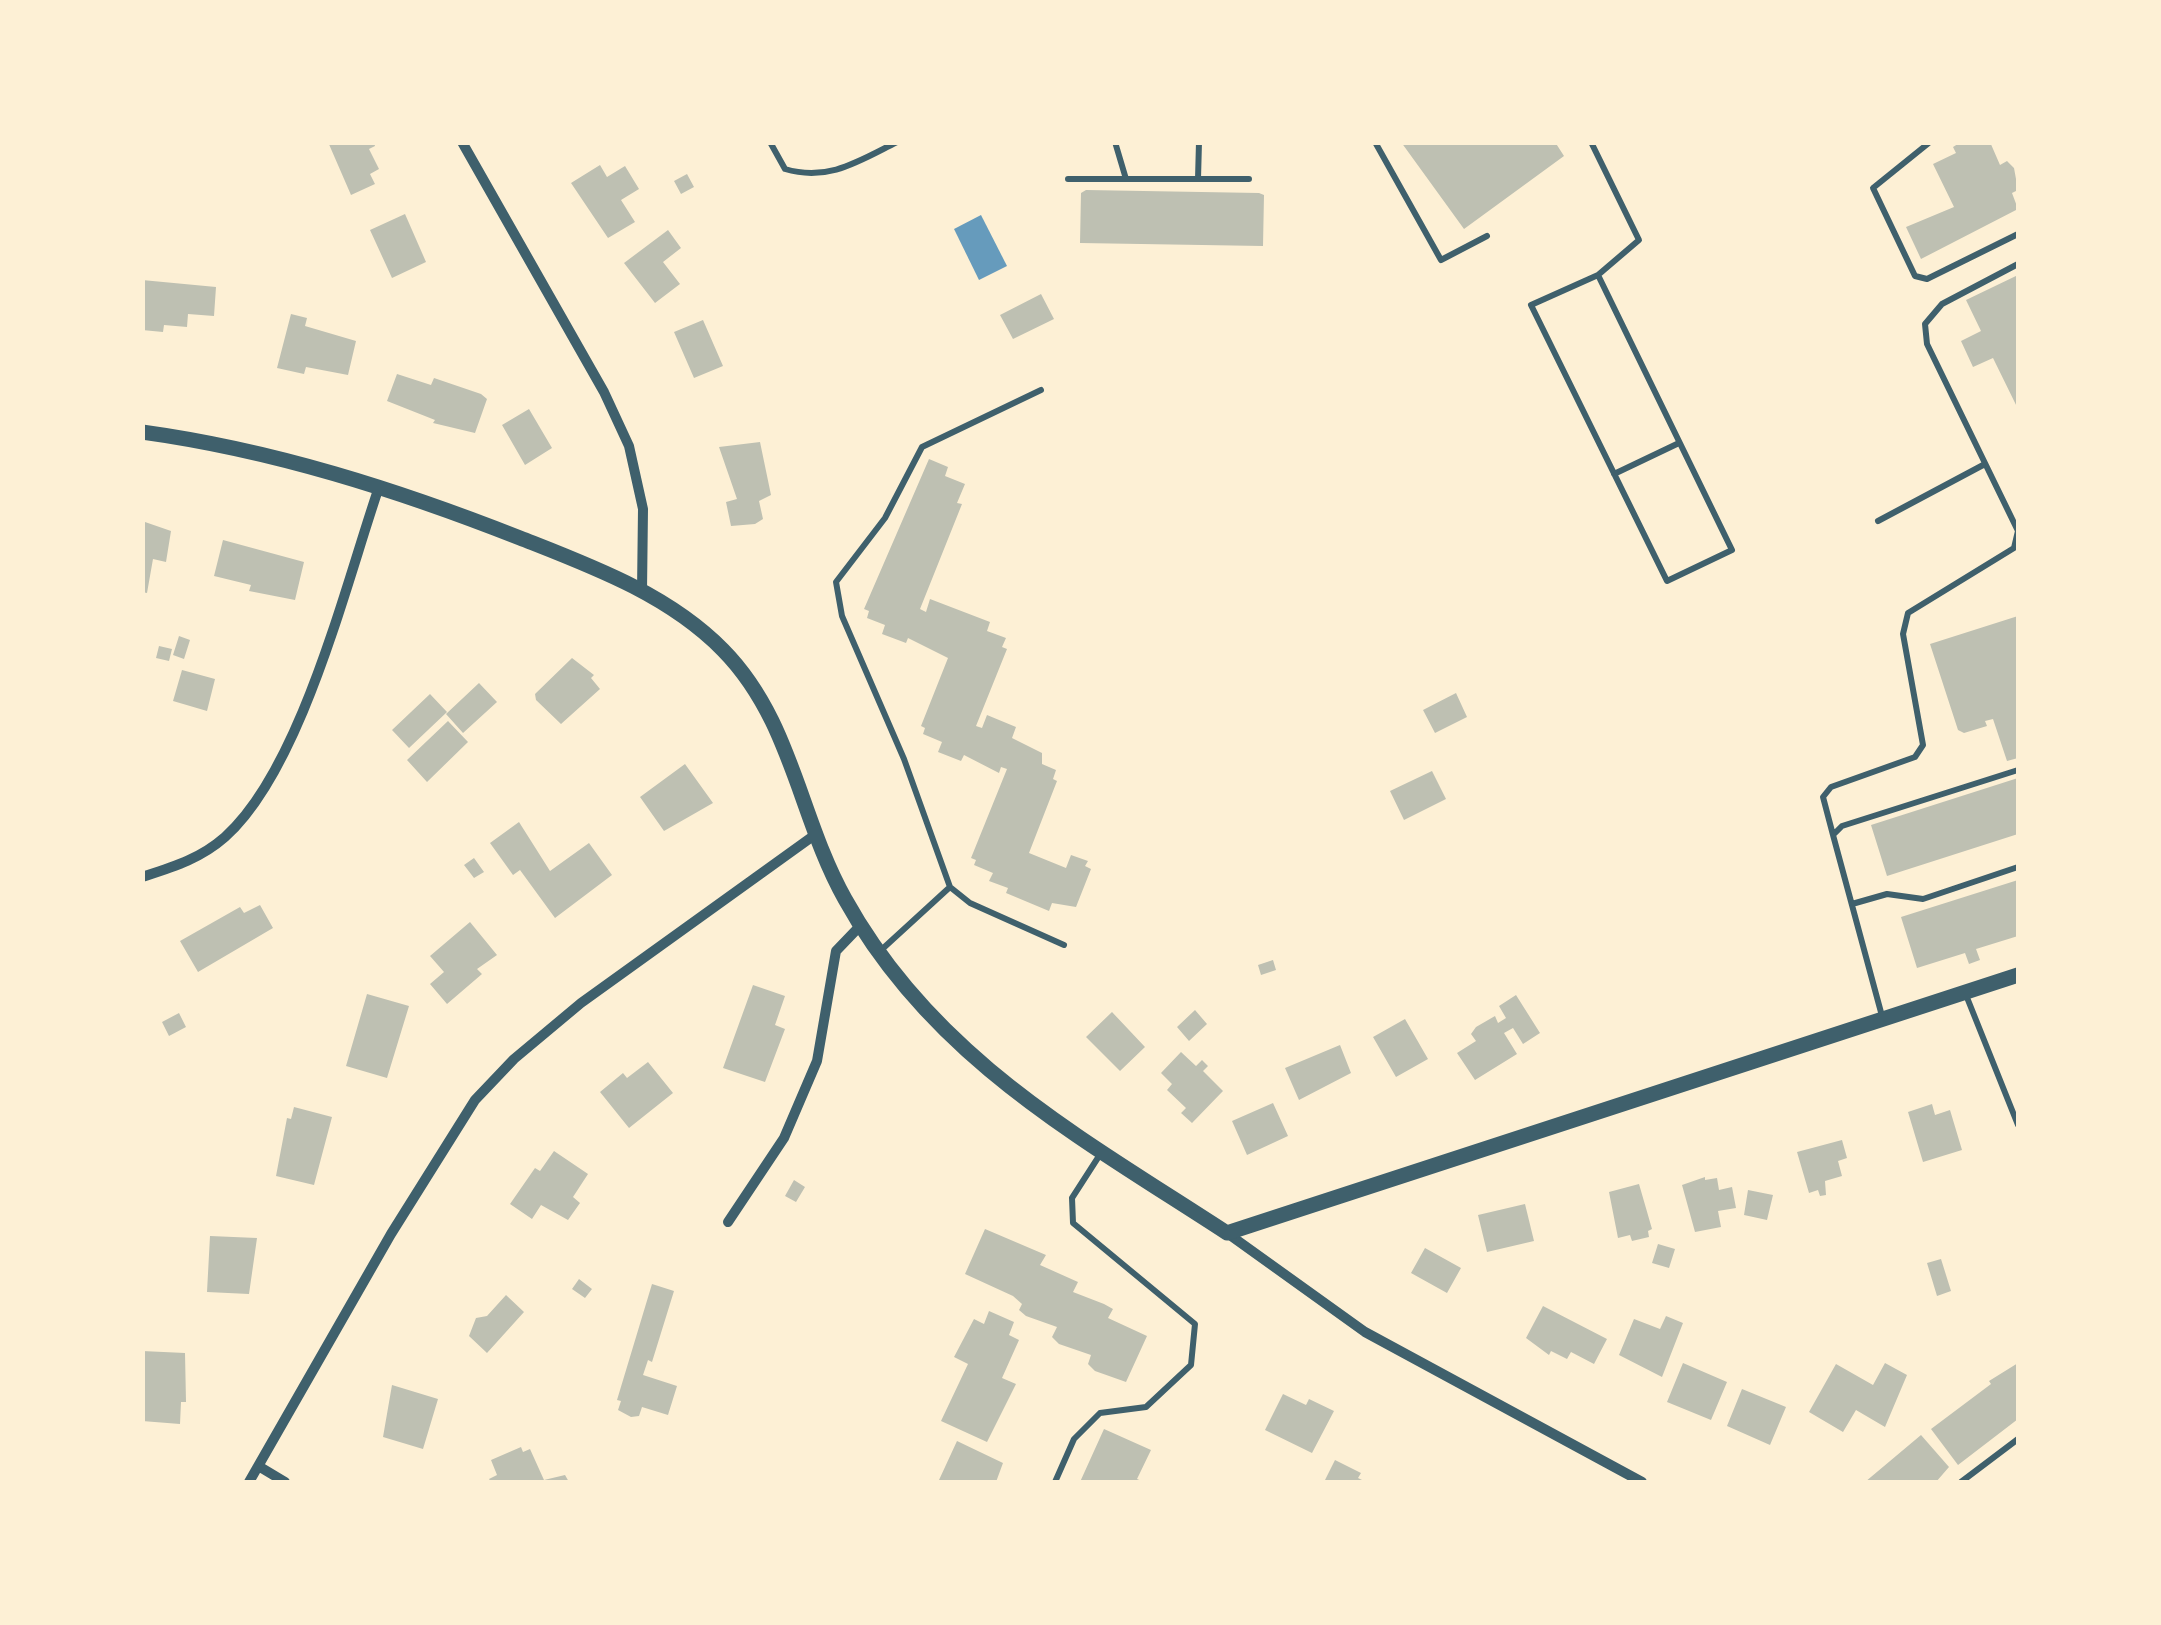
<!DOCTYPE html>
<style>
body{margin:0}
#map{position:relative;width:2161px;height:1625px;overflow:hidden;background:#fdf0d5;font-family:Georgia,serif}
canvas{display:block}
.frame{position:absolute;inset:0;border:145px solid #fdf0d5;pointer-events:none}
</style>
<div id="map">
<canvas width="2161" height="1625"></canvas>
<div class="frame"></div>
</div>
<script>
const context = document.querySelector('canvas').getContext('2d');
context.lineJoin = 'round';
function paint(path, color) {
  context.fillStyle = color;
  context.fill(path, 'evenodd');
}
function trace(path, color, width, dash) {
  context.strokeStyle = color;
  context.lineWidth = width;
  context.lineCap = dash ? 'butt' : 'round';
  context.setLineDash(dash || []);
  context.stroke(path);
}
const water = new Path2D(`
 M981,215L1007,266L979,280L954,229Z`);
const building = new Path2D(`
 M328,142H374L375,146L369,149L379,169L370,174L375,184L351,195Z
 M1401,142H1555L1564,156L1464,229Z
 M1961,142H1990L2000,165L2007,161L2014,168L2018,190L2012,193L2018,209L1921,259L1906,227L1954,207L1933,164L1956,153L1953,147Z
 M600,165L607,177L625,166L639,189L621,200L635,222L608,238L571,183Z
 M687,174L694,187L681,194L674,181Z
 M1086,190L1259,193L1264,195L1263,246L1080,243L1081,193Z
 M405,214L426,262L392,278L370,230Z
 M668,230L681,248L663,262L680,284L655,303L624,263Z
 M2018,275V409L1993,358L1973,367L1961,341L1981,331L1966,300Z
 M142,280L216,287L214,316L188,314L187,327L164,325L163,332L142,330Z
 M1041,294L1054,319L1013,339L1000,315Z
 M291,314L307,318L305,326L356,341L348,375L306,367L304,374L277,368Z
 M703,320L723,366L694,378L674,332Z
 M397,374L431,385L434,378L481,394L487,399L475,433L433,423L435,420L387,401Z
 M529,409L552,448L525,465L502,425Z
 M760,442L771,495L759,501L763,519L755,524L731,526L726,502L737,499L719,447Z
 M929,459L948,467L945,476L965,484L957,503L962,504L920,609L926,612L930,599L990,622L987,631L1006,638L1002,647L1007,649L976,726L982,728L987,715L1016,727L1012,738L1042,753V764L1056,770L1053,779L1057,781L1029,853L1066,868L1071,855L1088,861L1085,866L1091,869L1076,907L1052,903L1049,911L1006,893L1008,888L989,881L993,873L974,865L976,860L971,858L1007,769L1001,767L999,773L964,755L961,761L938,752L942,742L923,734L925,728L921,726L948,658L908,638L906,643L882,634L885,625L867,618L869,611L864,609Z
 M145,522L171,531L166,562L153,559L147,593L142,592Z
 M223,540L304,562L295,600L249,591L251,585L214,576Z
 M2018,616V758L2007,761L1993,719L1985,721L1987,726L1964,733L1958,730L1930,644Z
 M179,636L190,640L184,659L173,655Z
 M159,646L172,649L169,661L156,658Z
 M572,658L594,675L591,678L600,689L561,724L536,700L535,694Z
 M182,670L215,679L207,711L173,701Z
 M479,683L497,702L463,733L446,714Z
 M1456,693L1467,717L1435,733L1423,710Z
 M430,694L447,712L409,748L392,730Z
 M448,721L468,742L427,782L407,760Z
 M685,764L713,803L664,831L640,797Z
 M1432,771L1446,799L1404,820L1390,791Z
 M2018,778V834L1887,876L1871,825Z
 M519,822L550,871L589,843L612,875L555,918L520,870L513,875L490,843Z
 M474,858L484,872L474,878L464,865Z
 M2018,880V936L1976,949L1980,960L1969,964L1965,953L1917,968L1901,917Z
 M260,905L273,928L198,972L180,941L240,907L244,913Z
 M470,922L497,955L477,969L482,974L447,1004L430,984L444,972L430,956Z
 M1273,960L1276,970L1261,975L1258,965Z
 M753,985L785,996L775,1025L785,1029L765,1082L723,1068Z
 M367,994L409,1006L387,1078L346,1066Z
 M1516,995L1540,1033L1523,1044L1513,1028L1504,1033L1517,1054L1475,1080L1457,1053L1476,1041L1471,1034L1476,1027L1495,1016L1498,1023L1506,1018L1499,1006Z
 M1195,1010L1207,1024L1189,1041L1177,1027Z
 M1112,1012L1145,1047L1120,1071L1086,1037Z
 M179,1013L186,1027L169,1036L162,1022Z
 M1405,1019L1428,1059L1396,1077L1373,1037Z
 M1340,1045L1351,1073L1299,1100L1285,1068Z
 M1181,1052L1196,1066L1202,1060L1208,1066L1203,1071L1223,1091L1192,1123L1181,1113L1186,1108L1167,1090L1172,1084L1161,1073Z
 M648,1062L673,1093L629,1128L600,1092L623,1073L627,1078Z
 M1273,1103L1288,1136L1247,1155L1232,1121Z
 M1932,1104L1935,1115L1950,1110L1962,1150L1923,1162L1908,1112Z
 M294,1107L332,1117L314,1185L276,1176L287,1118L291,1119Z
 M1842,1140L1847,1158L1838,1161L1842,1176L1825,1181L1826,1195L1820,1196L1818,1190L1809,1193L1797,1152Z
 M554,1151L588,1174L573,1197L580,1203L568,1220L541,1205L532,1219L510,1204L535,1168L540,1171Z
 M1705,1177V1180L1717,1178L1719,1190L1732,1187L1736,1208L1718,1211L1721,1227L1695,1232L1682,1185Z
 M794,1180L805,1187L796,1202L785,1196Z
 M1639,1184L1652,1229L1648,1231L1649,1237L1632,1241L1630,1235L1618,1238L1609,1192Z
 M1748,1190L1773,1195L1767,1220L1744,1215Z
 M1525,1204L1534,1241L1487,1252L1478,1215Z
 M985,1229L1046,1255L1040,1265L1078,1282L1073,1292L1104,1304L1113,1309L1108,1318L1147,1336L1126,1382L1095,1371L1088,1364L1091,1355L1059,1344L1052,1337L1057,1327L1026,1316L1019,1310L1022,1304L1013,1296L965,1274Z
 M210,1236L257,1238L249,1294L207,1292Z
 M1658,1244L1675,1249L1669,1268L1652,1263Z
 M1425,1248L1461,1268L1447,1293L1411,1273Z
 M1941,1259L1951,1291L1937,1296L1927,1263Z
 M579,1279L592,1289L585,1298L572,1289Z
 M652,1284L674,1291L652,1362L648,1360L643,1375L677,1386L668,1415L642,1407L639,1416L631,1417L618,1410L621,1401L617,1400Z
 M506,1295L524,1312L487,1353L469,1336L476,1318L487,1316Z
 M1543,1306L1607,1339L1594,1364L1571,1352L1567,1359L1551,1351L1549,1355L1526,1338Z
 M989,1311L1014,1322L1009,1335L1019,1340L1002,1378L1016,1384L987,1442L941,1421L968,1364L954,1357L974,1319L984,1324Z
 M1666,1316L1683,1323L1662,1377L1619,1355L1634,1319L1660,1329Z
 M142,1351L185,1353L186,1402H181L180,1424L142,1421Z
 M1683,1363L1727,1382L1711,1420L1667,1402Z
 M1885,1363L1907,1375L1885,1427L1856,1410L1843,1432L1809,1412L1836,1364L1873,1385Z
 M2018,1363V1419L1958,1465L1931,1429L1991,1384L1989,1381Z
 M392,1385L438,1399L423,1449L383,1437Z
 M1742,1389L1786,1407L1770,1445L1727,1426Z
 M1283,1394L1306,1405L1309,1399L1334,1411L1312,1453L1265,1430Z
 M1104,1429L1151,1450L1137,1479L1144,1482H1080Z
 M1921,1435L1949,1467L1936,1482H1865Z
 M957,1441L1003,1463L996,1482L939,1480Z
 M521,1447L523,1452L530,1449L544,1480L565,1475L569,1482H491L489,1479L497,1475L491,1460Z
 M1335,1460L1361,1473L1358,1478L1366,1482H1324Z`);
const service = new Path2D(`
 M770,142L785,169C828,182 859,161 897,142
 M1115,142L1126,179
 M1375,142L1441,260L1487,236
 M1591,142L1639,240L1598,275L1531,305L1667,581L1732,550L1598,275
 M1930,142L1873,188L1915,276L1927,279L2018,234
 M1068,179H1249
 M1198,179L1199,142
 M1614,474L1679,443
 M1878,521L1985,464
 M1833,835L1823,797L1831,787L1915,757L1923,745L1903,634L1908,613L2014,548L2018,531L1927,344L1925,324L1942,304L2018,264
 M950,887L970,903L1064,945
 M1852,904L1887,894L1923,899L2018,867
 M879,952L950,887L904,759L842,616L836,582L885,518L922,447L1041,390
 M1966,995L2018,1125
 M1882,1016L1833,835L1842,826L2018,770
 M1055,1482L1074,1439L1100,1413L1146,1407L1191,1365L1195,1324L1073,1223L1072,1198L1101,1153
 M1961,1482L2018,1439`);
const minor = new Path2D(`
 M462,142L604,392L629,446L643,509L642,591
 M142,877C173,867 200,859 225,837C301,769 345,586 379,487
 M728,1222L784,1138L817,1061L836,951L860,926
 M1227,1233L1365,1332L1642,1482
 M260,1467L285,1482
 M249,1482L391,1234L475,1100L514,1059L581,1003L816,834`);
const tertiary = new Path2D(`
 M142,432C273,450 398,490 520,538C591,566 668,594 723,650C792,720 799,817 845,899C933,1058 1080,1137 1227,1233L2018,975`);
paint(water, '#669bbc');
paint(building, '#bec0b2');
trace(service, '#3f606c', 6);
trace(minor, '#3f606c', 10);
trace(tertiary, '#3f606c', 15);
</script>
